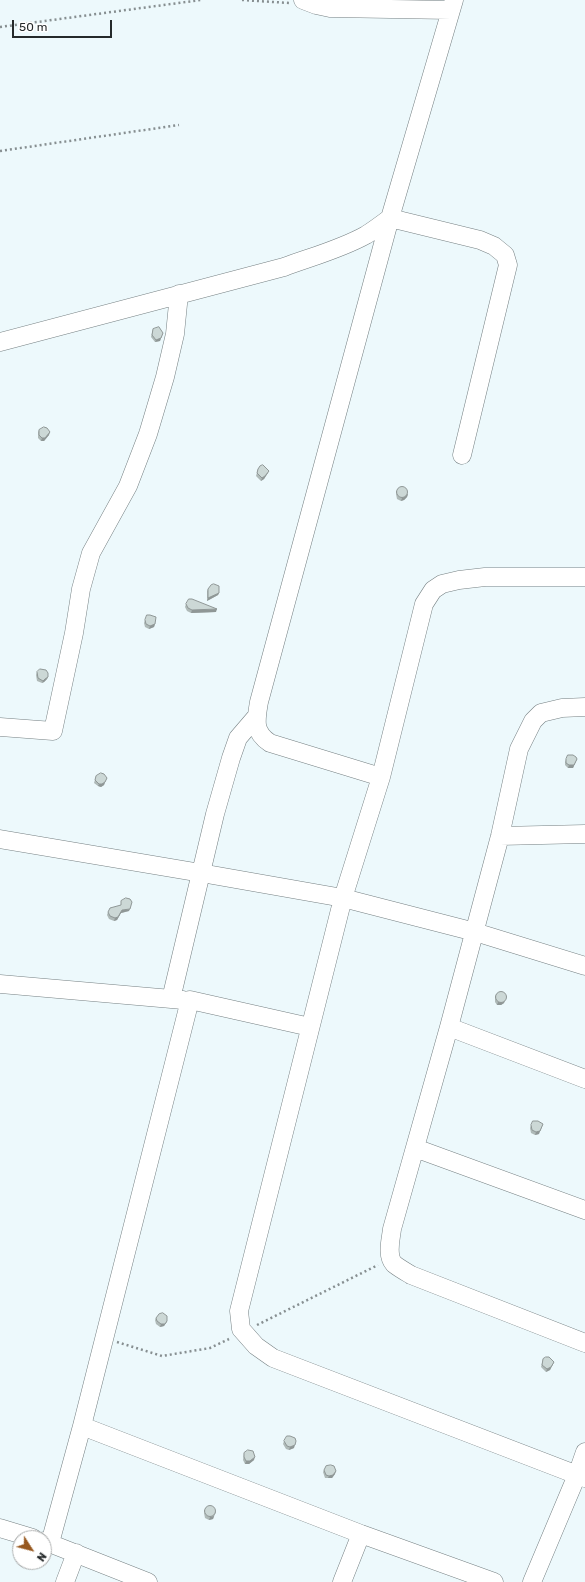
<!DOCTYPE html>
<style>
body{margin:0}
#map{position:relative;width:585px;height:1582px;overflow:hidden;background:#edf9fc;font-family:Rubik,sans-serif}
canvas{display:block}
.north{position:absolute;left:12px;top:1530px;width:40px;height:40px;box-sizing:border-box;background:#fff;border:1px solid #a8aaaa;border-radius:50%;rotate:126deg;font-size:11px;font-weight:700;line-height:16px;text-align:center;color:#252a2b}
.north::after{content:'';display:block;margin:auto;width:14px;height:18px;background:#97581f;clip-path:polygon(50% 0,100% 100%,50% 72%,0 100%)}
.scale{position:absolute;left:12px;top:20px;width:100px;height:18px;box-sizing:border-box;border:2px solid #252a2b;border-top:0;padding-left:5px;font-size:12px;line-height:14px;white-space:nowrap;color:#252a2b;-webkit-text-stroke:3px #fff;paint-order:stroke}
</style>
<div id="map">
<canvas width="585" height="1582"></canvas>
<div class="north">N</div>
<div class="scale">50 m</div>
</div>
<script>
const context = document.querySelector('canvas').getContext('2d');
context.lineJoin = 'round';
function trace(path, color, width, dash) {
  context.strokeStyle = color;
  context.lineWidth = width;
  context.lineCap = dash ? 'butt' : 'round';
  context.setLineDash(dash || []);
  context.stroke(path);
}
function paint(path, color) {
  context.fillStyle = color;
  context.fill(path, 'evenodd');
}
const path = new Path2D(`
 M242,0L289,3
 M0,27L201,0
 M0,151L179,125
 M257,1325L378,1265
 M117,1342L162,1356L210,1348L229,1339`);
const minor = new Path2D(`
 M303,0L316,5L330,8L451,10
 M0,342L284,267C311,257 341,249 366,235C374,230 382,224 390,218L480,240L494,246L505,255L508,265L462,455
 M585,577H485L459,580L442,584L433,590L424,604L381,777L343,898L239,1311L241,1329L256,1346L273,1358L585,1478
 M585,707L562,708L541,713L533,721L519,749L500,836L449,1027L392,1229C391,1239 386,1255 394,1264C399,1268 406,1272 411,1275L585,1343
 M0,727L53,731L74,633L81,589L91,553L128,486L148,434L165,377L175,334L179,294
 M381,777L270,743C253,732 256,720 259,702L390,218L454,0
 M500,836L585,834
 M0,839L201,873L343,898L475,932L585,966
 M0,984L183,1000
 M171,999L215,814L231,758L238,738L256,717
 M449,1027L585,1079
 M415,1148L585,1210
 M82,1426L361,1534L494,1582
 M0,1528L33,1538
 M44,1541L148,1582
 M50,1543L82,1426L190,1000L310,1027
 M65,1582L76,1553
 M342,1582L361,1534
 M532,1582L577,1475L585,1452`);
const wall = new Path2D(`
 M153,329L163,333L160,341L155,342L151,337Z
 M39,430L49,435L44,441H41L38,438V432Z
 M258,469L268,473L264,479L261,481L256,476Z
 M397,491L408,494L407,497L404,500L401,501L397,499L396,494Z
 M208,589L219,593L218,595L207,601V591Z
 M186,604L216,612L191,613L187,611L185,607Z
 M145,620L155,624L154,627L149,629L145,627L144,623Z
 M37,672L48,677L47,679L44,682L42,683L37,681L36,675Z
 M566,759H577L573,768H568L565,765V762Z
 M96,776L107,778L104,785L101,787L98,786L94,783Z
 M129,911L121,913L117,920L114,921L109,919L107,915L108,912Z
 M496,994L507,996L504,1003L501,1005H497L495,1002V997Z
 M531,1125L539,1134L535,1135L531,1133L530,1128Z
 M156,1318L167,1321L166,1323L164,1326L160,1327L156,1324L155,1320Z
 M543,1359L554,1362L550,1370L546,1372L541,1367Z
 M284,1441L294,1448L289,1450L286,1449L283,1444Z
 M244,1453L254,1460L249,1464H245L243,1460Z
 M324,1470L335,1474L332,1478H325L323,1472Z
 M205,1511L216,1512L213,1519L209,1520L205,1518L204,1513Z`);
const shadedWall = new Path2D(`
 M161,338L160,341L155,342L156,340Z
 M50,432L49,435L44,441H41L42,438Z
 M269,471L264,479L261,481L262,478Z
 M408,494L407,497L404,500L401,501L402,498Z
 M219,593L218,595L207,601L208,598Z
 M217,609L216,612L191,613L192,610Z
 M155,624L154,627L149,629L150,626Z
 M48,677L47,679L44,682L42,683L43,681Z
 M577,759L573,768H568L569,765Z
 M105,782L104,785L101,787L98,786L99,784Z
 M130,909L129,911L121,913L117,920L114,921L115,918L122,910Z
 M505,1000L504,1003L501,1005H497L498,1002Z
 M543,1124L539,1134L535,1135L536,1132Z
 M167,1321L166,1323L164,1326L160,1327L161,1324Z
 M554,1362L550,1370L546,1372L547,1369Z
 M295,1445L294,1448L289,1450L290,1447Z
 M255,1457L254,1460L249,1464H245L246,1461Z
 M336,1471L335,1474L332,1478H328L329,1476Z
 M214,1516L213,1519L209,1520L210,1517Z`);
const building = new Path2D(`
 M159,327L163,333L161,338L156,340L152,335L153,329Z
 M44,427L47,428L50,432L45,438H42L39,435V430Z
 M263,465L269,471L265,476L262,478L257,473L258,469L260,466Z
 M396.5 492a5.5 5.5 0 1 1 11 0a5.5 5.5 0 1 1-11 0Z
 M214,584L219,586V593L208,598V589L211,585Z
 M189,599H192L217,609L192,610L188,608L186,604Z
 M147,615H150L156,617L155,624L150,626L146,624L145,620Z
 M40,669L46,670L48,673V677L45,679L43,681L38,678L37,672Z
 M568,755H573L576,757L577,759L574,765H569L566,763V759Z
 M101,773L104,774L107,778L105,782L102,784H99L95,780L96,776Z
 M126,898L130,899L132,902L130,909L122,910L118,917L115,918L110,916L108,912L110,908L121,905V901Z
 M495.5 997a5.5 5.5 0 1 1 11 0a5.5 5.5 0 1 1-11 0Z
 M533,1121H538L543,1124L540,1131L536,1132L532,1130L531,1125Z
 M163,1313L167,1316V1321L165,1324H161L157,1321L156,1318L159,1314Z
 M546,1357H549L554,1362L551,1367L547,1369L542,1365L543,1359Z
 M287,1436H290L295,1438L296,1441L295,1445L290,1447L287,1446L284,1441Z
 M248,1450L253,1451L255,1457L250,1461H246L244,1457V1453Z
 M331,1465L334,1466L336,1471L333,1475L329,1476L326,1475L324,1470L326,1466Z
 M204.5 1511a5.5 5.5 0 1 1 11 0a5.5 5.5 0 1 1-11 0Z`);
trace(minor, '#768083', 19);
trace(path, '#878f91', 2.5, [2, 3]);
trace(minor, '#fff', 18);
paint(wall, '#afbab8');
paint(shadedWall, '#8f9796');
paint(building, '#ccd8d6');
trace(building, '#8f9796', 1);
</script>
